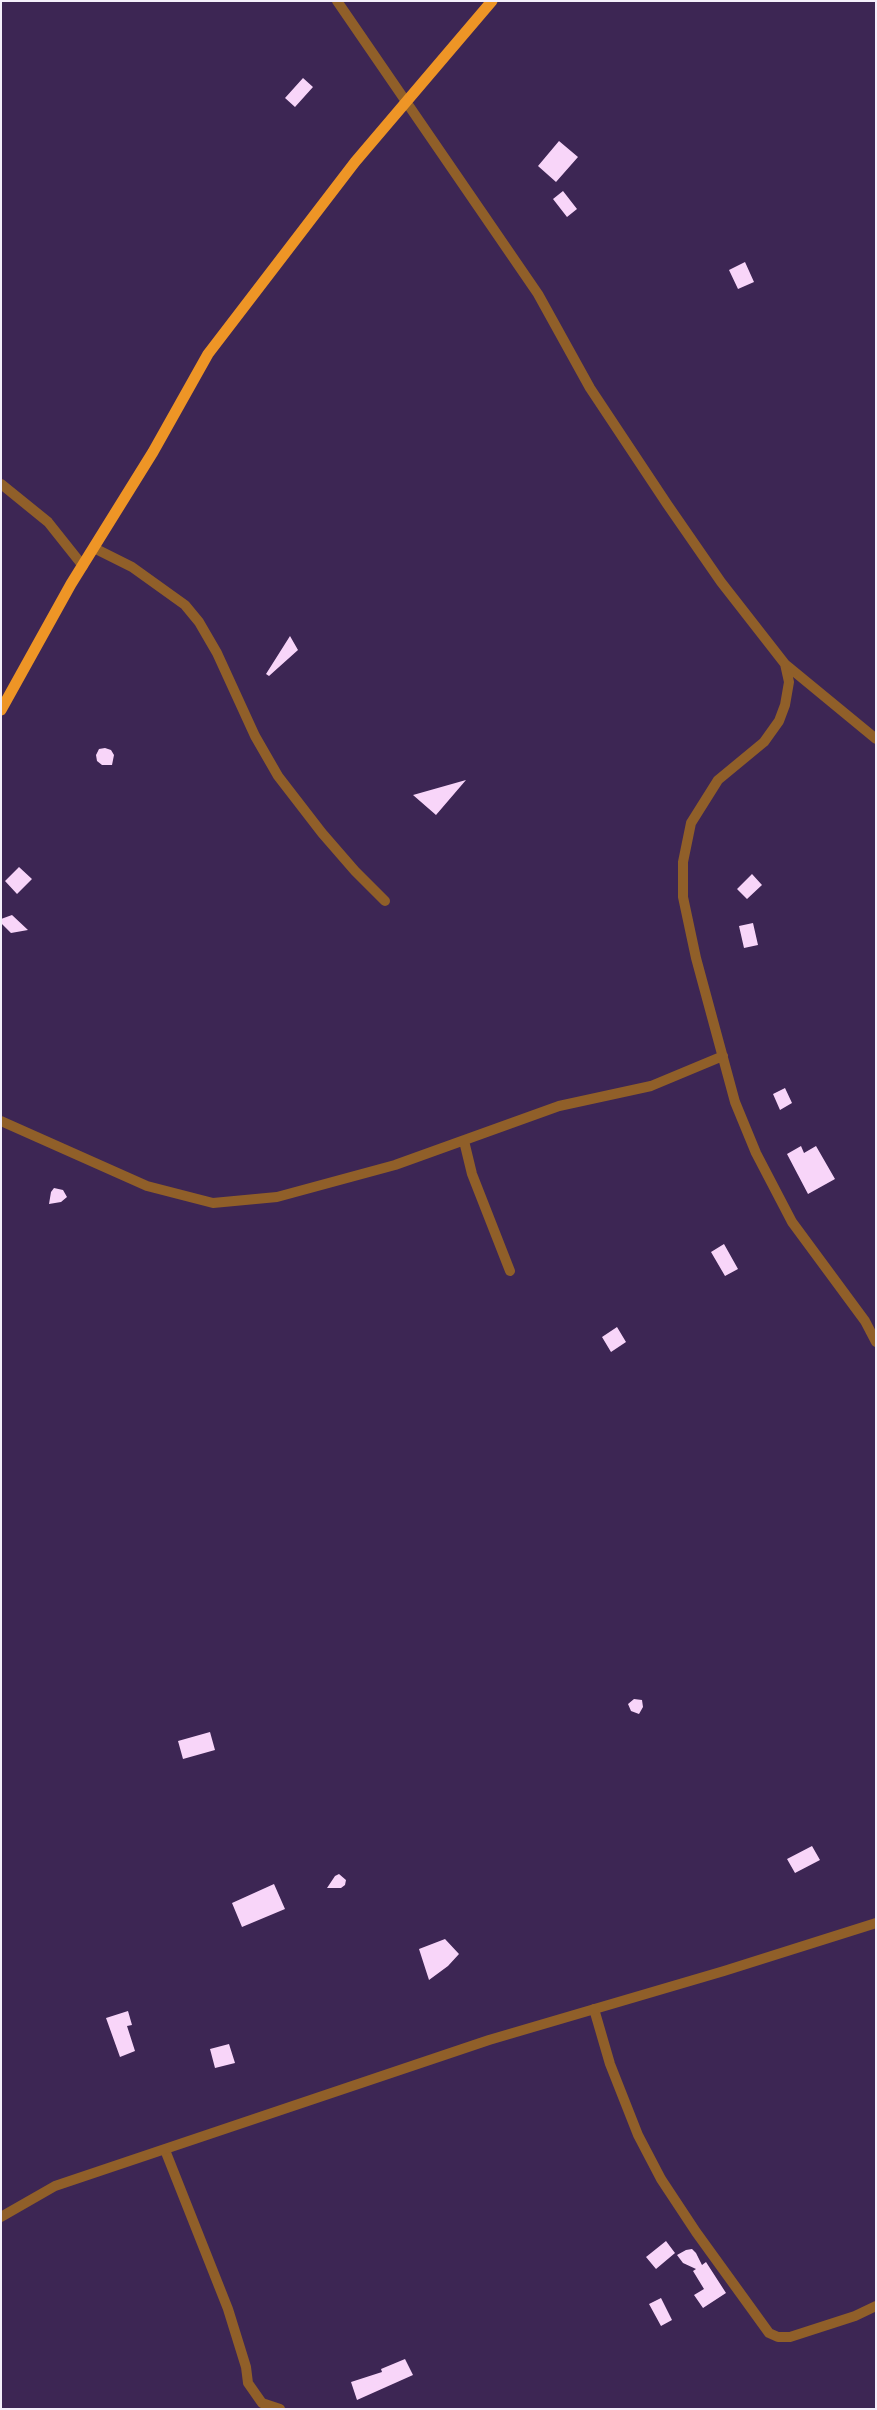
<!DOCTYPE html>
<style>
body{margin:0}
#map{position:relative;width:877px;height:2410px;overflow:hidden;background:#3d2654;font-family:Overpass,sans-serif}
canvas{display:block}
.frame{position:absolute;inset:0;border:2px solid #f4effb;pointer-events:none}
</style>
<div id="map">
<canvas width="877" height="2410"></canvas>
<div class="frame"></div>
</div>
<script>
const context = document.querySelector('canvas').getContext('2d');
context.lineJoin = 'round';
function paint(path, color) {
  context.fillStyle = color;
  context.fill(path, 'evenodd');
}
function trace(path, color, width, dash) {
  context.strokeStyle = color;
  context.lineWidth = width;
  context.lineCap = dash ? 'butt' : 'round';
  context.setLineDash(dash || []);
  context.stroke(path);
}
const building = new Path2D(`
 M303,78L313,87L295,107L285,98Z
 M559,141L578,157L556,182L538,166Z
 M563,191L577,209L567,217L553,199Z
 M745,262L754,282L738,289L729,270Z
 M290,636L298,650L269,676L266,674Z
 M105,748L111,750L114,755L112,765H102L97,761L96,755L99,749Z
 M466,780L436,815L413,795Z
 M19,867L32,879L17,894L5,881Z
 M752,874L762,885L747,899L737,889Z
 M12,915L28,930L11,933L1,923V919Z
 M753,923L758,945L744,948L739,926Z
 M785,1088L792,1103L780,1110L773,1094Z
 M801,1146L804,1153L816,1146L835,1179L808,1194L787,1154Z
 M54,1188L63,1190L67,1197L61,1202L49,1204L51,1192Z
 M724,1244L738,1269L725,1276L711,1252Z
 M617,1327L626,1342L611,1352L602,1337Z
 M634,1699L642,1700L643,1707L639,1714L631,1711L628,1704Z
 M210,1732L215,1750L183,1759L178,1741Z
 M812,1846L820,1860L795,1873L787,1859Z
 M339,1874L346,1880L345,1885L341,1888H327L335,1876Z
 M274,1884L285,1909L242,1927L232,1903Z
 M445,1939L459,1954L448,1966L429,1980L419,1949Z
 M128,2011L132,2025L127,2026L135,2051L120,2057L106,2018Z
 M229,2044L235,2063L215,2068L210,2049Z
 M666,2241L675,2253L656,2269L646,2257Z
 M692,2249L696,2253L702,2265L706,2262L726,2293L703,2308L694,2295L704,2289L693,2271L696,2269L683,2263L677,2255L686,2250Z
 M661,2298L672,2320L661,2326L649,2304Z
 M405,2359L413,2375L357,2400L351,2382L382,2372L381,2369Z`);
const minor = new Path2D(`
 M337,1L538,294L590,388L667,504L721,582L785,664L876,739
 M1,484L48,522L83,566
 M94,548L132,567L185,605L199,622L217,653L255,736L278,776L322,833L355,871L385,901
 M785,664L789,682L785,705L779,721L764,742L718,780L691,823L683,862V897L696,958L735,1102L756,1153L792,1222L865,1321L876,1342
 M1,1121L147,1186L213,1203L277,1197L395,1165L559,1106L651,1086L723,1056
 M464,1141L472,1174L510,1271
 M594,2009L610,2064L638,2135L661,2179L696,2232L769,2333L778,2337H790L855,2316L876,2306
 M165,2150L228,2309L246,2367L248,2383L262,2403L280,2409`);
const tertiary = new Path2D(`
 M1,2217L55,2186L489,2040L724,1971L876,1923`);
const trunk = new Path2D(`
 M1,710L71,584L153,452L208,354L355,162L492,1`);
paint(building, '#f8d5f9');
trace(minor, '#905f29', 10);
trace(tertiary, '#905f29', 10);
trace(trunk, '#ee9526', 11);
</script>
